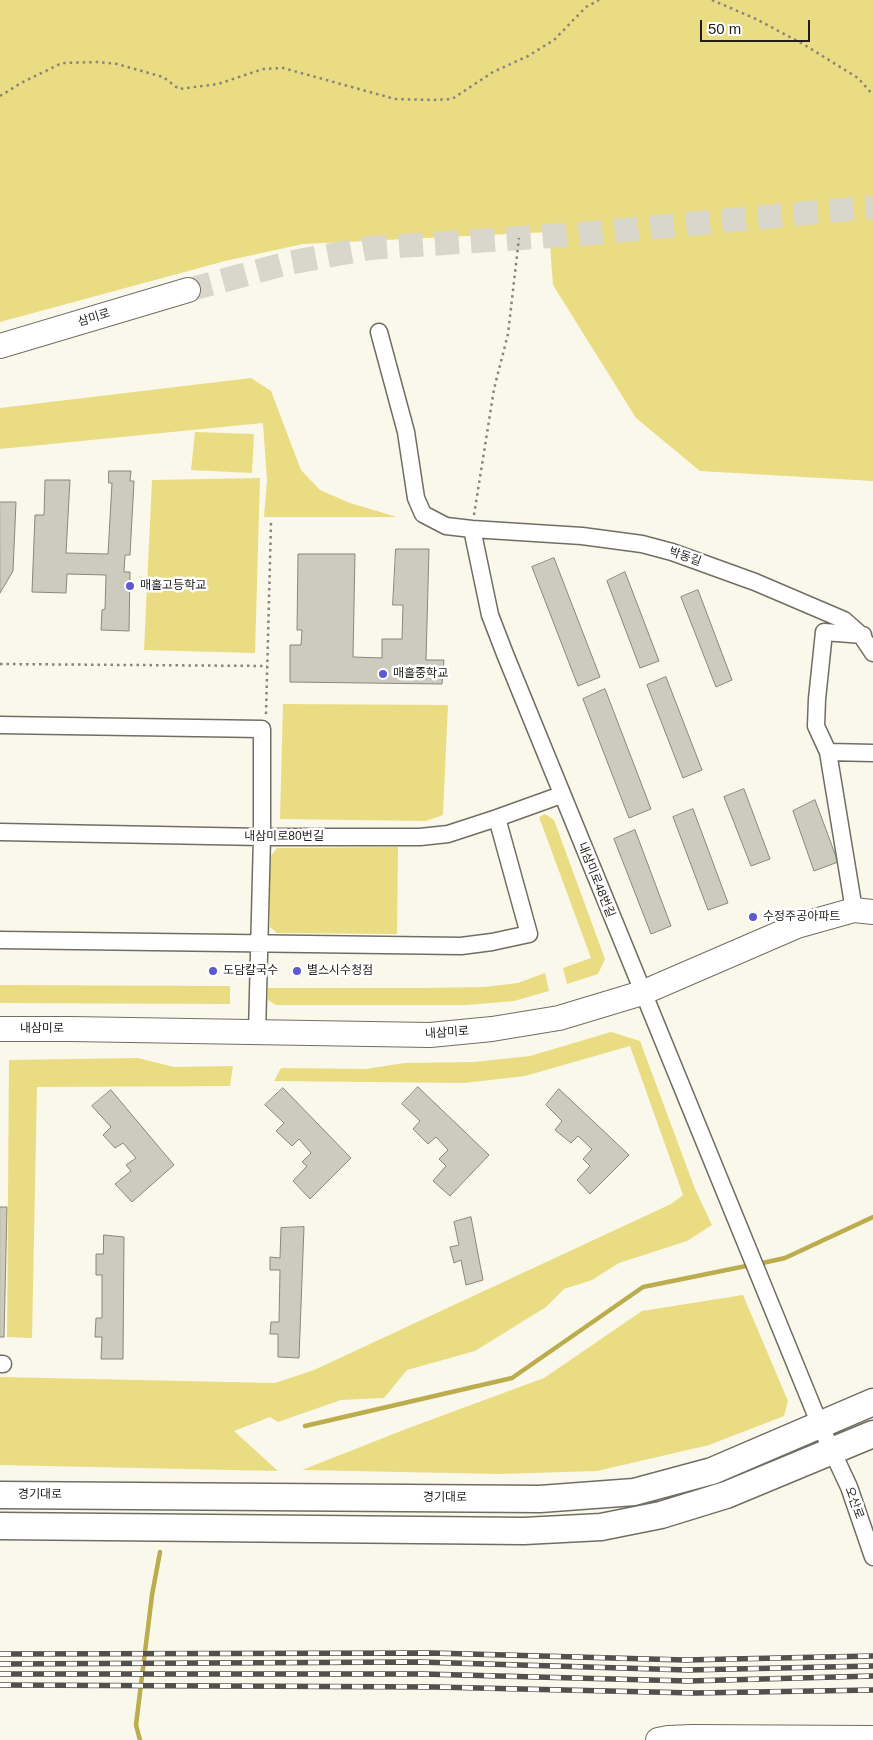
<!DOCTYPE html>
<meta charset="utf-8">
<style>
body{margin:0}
#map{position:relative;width:873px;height:1740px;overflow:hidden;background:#faf8ea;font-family:Helvetica,sans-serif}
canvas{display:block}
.scale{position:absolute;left:700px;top:20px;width:110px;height:22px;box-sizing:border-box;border:2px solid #1f1e1a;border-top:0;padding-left:6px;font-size:15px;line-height:18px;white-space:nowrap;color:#1f1e1a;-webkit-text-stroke:4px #fff;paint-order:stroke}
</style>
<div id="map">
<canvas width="873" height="1740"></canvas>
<div class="scale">50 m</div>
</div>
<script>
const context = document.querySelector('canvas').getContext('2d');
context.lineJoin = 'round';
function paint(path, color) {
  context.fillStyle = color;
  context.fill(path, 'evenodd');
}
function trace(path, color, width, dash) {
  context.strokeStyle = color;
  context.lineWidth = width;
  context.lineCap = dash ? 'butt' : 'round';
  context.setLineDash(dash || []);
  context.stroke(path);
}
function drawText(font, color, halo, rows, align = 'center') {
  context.font = font + ' Helvetica,"Noto Sans KR",sans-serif';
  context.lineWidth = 5;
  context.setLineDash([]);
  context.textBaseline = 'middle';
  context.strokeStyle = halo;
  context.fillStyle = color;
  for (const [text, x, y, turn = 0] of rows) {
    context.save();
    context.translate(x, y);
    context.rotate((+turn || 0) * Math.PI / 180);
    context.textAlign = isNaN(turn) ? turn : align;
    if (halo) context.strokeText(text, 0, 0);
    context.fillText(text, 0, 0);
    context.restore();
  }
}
const green = new Path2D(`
 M0,0H873V481L700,471L636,418L553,285L549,232L303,244L225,261L0,322Z
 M251,378L271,391L301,470L320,490L350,503L397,517H264L267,481L263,423L0,449V408Z
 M195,432L254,434L252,473L191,470Z
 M260,478L255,653L144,650L152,480Z
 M283,704L448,705L443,815L426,821L280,819Z
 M545,814L554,820L605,959L598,974L567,984L563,968L591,958L539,817Z
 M398,847L397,934L277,933L270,927V857L277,848Z
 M545,973L549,991L514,1001L467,1005H276L268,1000V988H421L484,987L518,983Z
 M0,985L230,986V1004L0,1003Z
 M611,1032L640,1041L695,1189L712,1225L687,1241L619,1263L592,1280L564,1289L546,1307L475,1351L407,1370L384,1398L341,1400L278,1422L270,1417L234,1431L278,1471L0,1465V1377L275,1383L314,1370L671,1204L683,1195L630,1046L525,1076L464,1083L274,1081L281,1068L366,1069L404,1063L474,1062L530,1056Z
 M138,1058L174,1067L233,1066L230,1086L37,1087L32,1338L7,1337L9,1060Z
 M743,1295L788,1401L784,1416L709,1445L597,1471L500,1474L302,1470L406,1429L544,1378L642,1311Z`);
const stream = new Path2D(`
 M758,1264L785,1258L873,1217
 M305,1426L512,1378L643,1287L751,1265
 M140,1740L136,1725L152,1595L160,1552`);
const building = new Path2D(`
 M109,471H131L130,481H134L130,555H125L124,572H130L129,631L101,630L102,610L105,609L106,575L67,574L66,593L32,592L35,515H44L45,480H70L66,553L108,554L112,483H109Z
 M0,502H16L13,571L0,593Z
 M396,549H429L426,660H444L442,684L290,682V645H301L302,630H297L298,554H355L353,657L382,658V639H402L403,605H393Z
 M554,558L600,677L578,686L532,567Z
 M625,572L659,661L640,668L607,581Z
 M698,590L732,680L716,687L681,597Z
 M666,677L702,770L683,778L647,685Z
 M605,689L651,809L629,818L583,699Z
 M744,789L770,859L751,866L724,797Z
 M815,800L838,862L814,871L793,811Z
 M693,809L728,903L708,910L673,817Z
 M635,830L671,926L651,934L614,839Z
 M418,1087L489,1155L450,1196L433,1181L446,1166L439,1159L448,1150L436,1137L428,1144L413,1129L420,1121L402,1104Z
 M283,1088L351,1158L310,1199L293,1181L307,1166L302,1162L311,1153L299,1139L292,1146L276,1131L284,1123L265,1105Z
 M559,1089L629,1155L590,1194L577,1180L590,1166L583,1159L592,1149L578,1136L571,1143L555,1130L562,1121L546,1105Z
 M111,1090L174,1165L132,1202L115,1184L131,1171L126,1165L136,1158L123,1143L115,1148L103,1135L111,1127L92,1106Z
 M0,1207H7L4,1337H0Z
 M471,1217L483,1280L466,1285L461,1260L454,1263L450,1247L459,1245L454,1222Z
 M304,1227L299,1358L278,1357V1334H270L271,1322H279L280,1270H270V1257L280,1258L281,1228Z
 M104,1235L124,1237L123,1359H101L102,1337H95L96,1318H102V1275H96V1254H103Z`);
const secondaryTunnel = new Path2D(`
 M188,290L288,263L370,248L581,234L873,207`);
const path = new Path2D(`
 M712,0L756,19L803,44L858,78L873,95
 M0,96L21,83L62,63L98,62L117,64L163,77L179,89L218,84L263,69L283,68L395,99L433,100L452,99L493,72L528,56L554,40L586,7L599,0
 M474,515L494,389L508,334L519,238
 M0,664L267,666
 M266,714L271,523`);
const street = new Path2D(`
 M379,332L406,432L416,498L423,514L446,526L472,529L582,536L642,544L672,552L755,582L844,620L861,635L873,653
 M472,529L490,615L505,654L820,1425L849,1487L873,1557
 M0,725L262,729V837L257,1033
 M828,752L816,726L817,699L824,632L863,635
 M0,832L262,837H420L448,834L497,818L561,795
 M854,910L828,752L873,753
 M0,940L461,946L492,942L529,934L497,818
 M0,1364H3`);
const secondary = new Path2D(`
 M0,346L188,290
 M0,1029H70L430,1035L492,1029L559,1018L642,993L797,926L854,910L873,912
 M658,1740L668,1738L692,1737L873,1738`);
const primary = new Path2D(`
 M0,1495L540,1499L634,1492L712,1471L873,1402
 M0,1526L524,1531L601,1527L661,1515L726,1495L873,1434`);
const rail = new Path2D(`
 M0,1654L432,1653L685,1660L873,1656
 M0,1664L419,1662L688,1670L873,1666
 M0,1674H423L688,1681L873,1676
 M0,1685L435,1687L695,1693L873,1690`);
const markers = [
 [130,586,5,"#5e58d1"],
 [383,674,5,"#5e58d1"],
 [753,917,5,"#5e58d1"],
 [213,971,5,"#5e58d1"],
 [297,971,5,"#5e58d1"]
];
const streetNames = [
 ["삼미로",94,318,-17],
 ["박동길",685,557,19],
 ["내삼미로80번길",284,837],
 ["내삼미로48번길",596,880,68],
 ["내삼미로",42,1029],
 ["내삼미로",447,1033,-4],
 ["경기대로",40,1495],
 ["경기대로",445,1498],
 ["오산로",854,1503,70]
];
const poiNames = [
 ["매홀고등학교",140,586],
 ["매홀중학교",393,674],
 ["수정주공아파트",763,917],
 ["도담칼국수",223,971],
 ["별스시수청점",307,971]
];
paint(green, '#eadc82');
trace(stream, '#bbac4e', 4.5);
paint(building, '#cccbbd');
trace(building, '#89877b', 1);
trace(secondaryTunnel, '#d9d7cb', 24, [24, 12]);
trace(street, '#706e62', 19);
trace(secondary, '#706e62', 26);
trace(primary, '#706e62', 29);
trace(path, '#86847b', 2.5, [2.5, 4]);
trace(street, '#fff', 16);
trace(secondary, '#fff', 24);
trace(primary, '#fff', 26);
trace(rail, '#51504a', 5.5);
trace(rail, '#fff', 4, [11]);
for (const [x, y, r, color] of markers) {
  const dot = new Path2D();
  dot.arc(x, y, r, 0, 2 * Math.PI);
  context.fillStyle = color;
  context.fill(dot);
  trace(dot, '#fff', 2);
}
drawText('12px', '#1f1e1a', '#fff', streetNames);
drawText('12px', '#1f1e1a', '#fff', poiNames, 'left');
</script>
